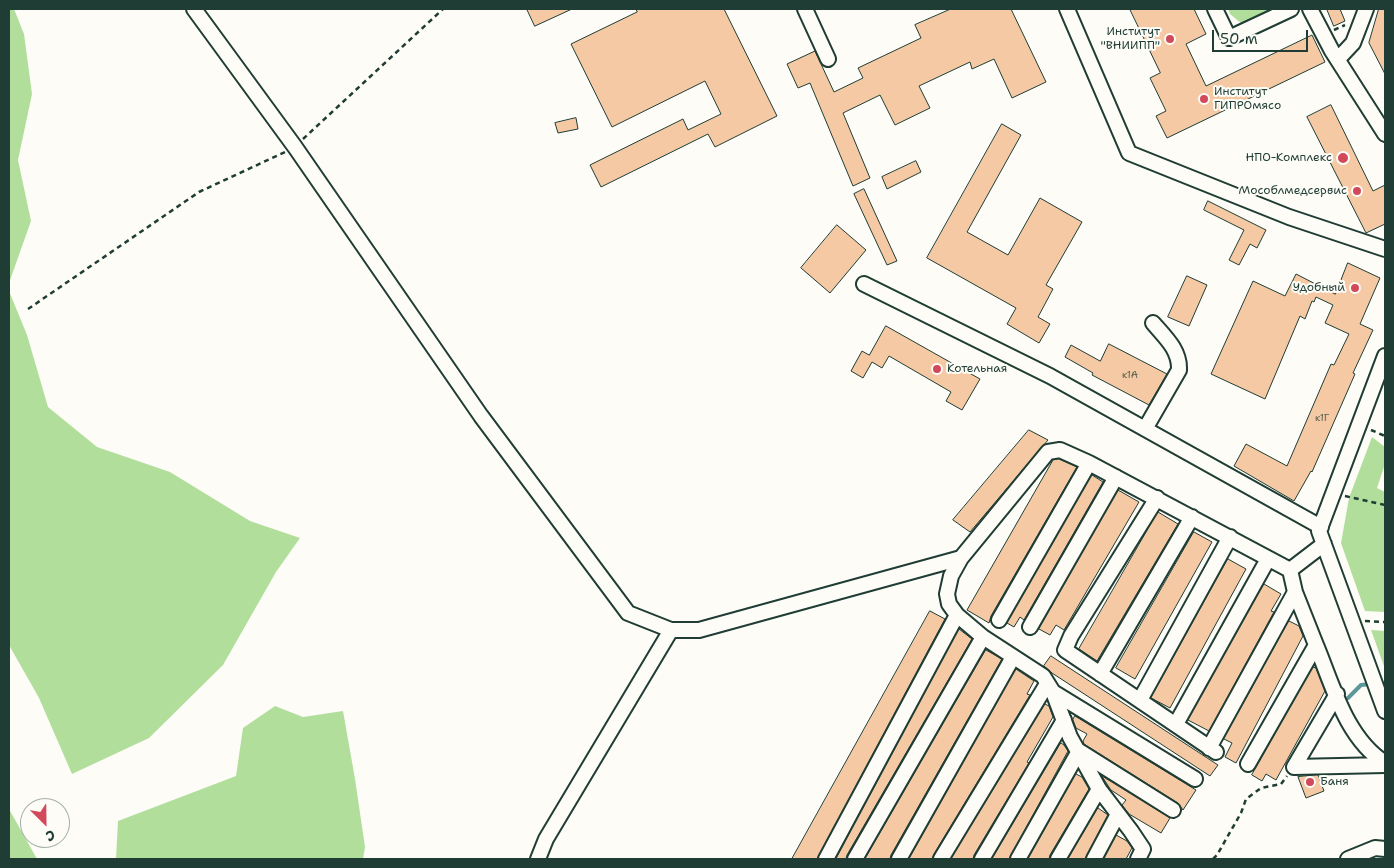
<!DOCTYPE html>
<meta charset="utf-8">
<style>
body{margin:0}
#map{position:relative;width:1394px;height:868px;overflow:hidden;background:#fdfcf7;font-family:"Shantell Sans",sans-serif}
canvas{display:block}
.frame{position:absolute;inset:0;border:10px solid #1f3d34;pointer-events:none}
.north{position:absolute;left:20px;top:798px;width:50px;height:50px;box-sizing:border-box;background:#fdfcf7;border:1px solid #a4b0a9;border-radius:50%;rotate:157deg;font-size:14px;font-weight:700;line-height:20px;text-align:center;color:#1f3d34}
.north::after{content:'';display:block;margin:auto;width:18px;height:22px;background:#d1495b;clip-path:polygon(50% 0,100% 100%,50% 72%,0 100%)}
.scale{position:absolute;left:1212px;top:30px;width:96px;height:22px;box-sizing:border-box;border:2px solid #1f3d34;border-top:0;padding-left:6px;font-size:15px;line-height:18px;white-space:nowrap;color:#1f3d34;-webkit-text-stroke:4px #fdfcf7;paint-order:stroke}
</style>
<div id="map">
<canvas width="1394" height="868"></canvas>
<div class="frame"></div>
<div class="north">С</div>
<div class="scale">50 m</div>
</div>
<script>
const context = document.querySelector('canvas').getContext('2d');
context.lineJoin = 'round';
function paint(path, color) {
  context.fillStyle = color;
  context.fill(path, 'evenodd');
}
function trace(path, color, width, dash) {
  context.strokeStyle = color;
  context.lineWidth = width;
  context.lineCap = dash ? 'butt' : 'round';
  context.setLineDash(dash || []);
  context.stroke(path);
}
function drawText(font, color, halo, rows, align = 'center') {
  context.font = font + ' "Shantell Sans",sans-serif';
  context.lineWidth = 4;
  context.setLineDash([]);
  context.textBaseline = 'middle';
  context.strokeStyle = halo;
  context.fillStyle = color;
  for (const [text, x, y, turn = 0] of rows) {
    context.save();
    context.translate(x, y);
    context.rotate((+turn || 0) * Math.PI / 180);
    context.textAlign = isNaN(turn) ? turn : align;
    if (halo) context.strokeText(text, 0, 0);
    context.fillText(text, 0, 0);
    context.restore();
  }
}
const green = new Path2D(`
 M9,9H14L24,34L32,94L18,160L31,221L9,283Z
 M1228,9H1275L1242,24L1230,14Z
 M9,291L27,335L48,407L97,447L170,472L250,521L300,538L276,572L223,665L149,738L72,774L39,698L9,645Z
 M1372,437L1385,447V464L1377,488L1385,492V612L1365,611L1341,543L1349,498Z
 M1371,630L1385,631V669Z
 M275,706L303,717L343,711L355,779L365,847L363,859H116L118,821L236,776L243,728Z
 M9,809L37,859H9Z`);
const stream = new Path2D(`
 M1348,698L1361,685L1371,684`);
const building = new Path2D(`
 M527,9H572L535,26Z
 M636,9H724L777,116L715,147L708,134L601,187L590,165L683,119L688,130L721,114L705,81L612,127L571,44L637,12Z
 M951,9H1011L1046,82L1012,98L994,59L972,69L970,62L919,86L930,108L895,125L880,95L843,113L870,178L853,186L810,83L798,88L787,64L815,51L834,92L863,78L858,68L921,38L915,25Z
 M1130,9H1194L1206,34L1186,44L1206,86L1312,35L1325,62L1167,138L1156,116L1166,111L1150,78L1160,73Z
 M1327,9H1340L1345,21L1334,26Z
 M1379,9H1385V74L1369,43Z
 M1331,105L1373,191L1385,185V224L1366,233L1307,117Z
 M576,118L578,129L558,133L555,123Z
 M1002,124L1021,135L967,232L1008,255L1040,198L1082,222L1046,285L1053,289L1038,317L1050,324L1039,343L1007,324L1016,308L927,258Z
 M916,161L921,172L887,189L882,177Z
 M864,189L897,261L887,265L854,194Z
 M1208,201L1266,230L1257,248L1250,244L1239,265L1229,260L1244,230L1204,210Z
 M837,225L866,250L830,293L801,268Z
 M1348,263L1380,278L1360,324L1373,330L1353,373L1355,374L1312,472L1311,471L1294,501L1234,466L1246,444L1287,466L1331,364L1334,365L1349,334L1325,323L1333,305L1316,297L1314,302L1312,301L1305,319L1300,316L1265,399L1211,374L1253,281L1285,296L1296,274L1335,294Z
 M1187,276L1207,285L1189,326L1168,317Z
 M886,326L980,379L962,410L946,401L951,392L889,356L882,368L872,362L863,378L851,371L862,351L869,355Z
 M1109,344L1167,374L1149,405L1092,375L1093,373L1065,357L1071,345L1100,361Z
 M1029,430L1048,440L970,532L953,520Z
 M1059,459L1077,467L991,616L989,623L967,610L1053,460Z
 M1092,475L1103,482L1024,620L1020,617L1014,627L1007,623Z
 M1118,490L1139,502L1064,630L1056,625L1050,635L1039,629Z
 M1158,512L1178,524L1097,661L1079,649Z
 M1194,532L1212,542L1135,679L1116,668Z
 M1228,559L1246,569L1170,708L1151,698Z
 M1264,584L1281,594L1271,611L1274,612L1209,731L1188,720Z
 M930,611L945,619L817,859H792Z
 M1289,621L1299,626L1303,636L1236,763L1225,757L1232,743L1224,739Z
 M959,629L972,639L847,855L846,859H836Z
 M986,650L1002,659L891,855L890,859H865Z
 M1051,656L1218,765L1210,776L1052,673L1044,666Z
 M1313,667L1316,668L1325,691L1276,780L1266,774L1262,781L1252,775Z
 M1016,669L1034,681L1027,694L1030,695L934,854L932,859H909Z
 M1045,704L1049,706L1053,717L1027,762L1029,763L974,855L973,859H951Z
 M1075,716L1196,790L1183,810L1178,803L1084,744L1083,741L1087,734L1076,728L1073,720Z
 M1061,743L1064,745L1068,751L1009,859H992Z
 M1076,774L1082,777L1089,789L1050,855L1049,859H1028Z
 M1318,775L1324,791L1306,798L1298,777Z
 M1102,776L1170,818L1161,833L1129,814L1122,805L1126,800L1111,790Z
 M1098,808L1108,815L1085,859H1068Z
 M1116,835L1127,841L1132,848L1126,859H1104Z`);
const path = new Path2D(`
 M1334,30L1345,25
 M303,139L443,9
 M28,309L199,192L285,152
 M1371,430L1385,436
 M1345,496L1385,505
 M1365,621L1385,622
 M1213,859L1217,855L1241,813L1246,799L1261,788L1281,784L1287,776`);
const minor = new Path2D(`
 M194,9L295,147L481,416L628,613L671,630H699L961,558L1048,452L1060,450L1089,463L1290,570L1324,544
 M805,9L828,59
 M1067,9L1129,153L1289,217L1385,249
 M1215,9L1229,38L1291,9
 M1310,9L1332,51L1385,134
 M1338,59L1353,43L1366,9
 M864,284L1050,376L1321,527
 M1385,356L1319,531L1385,711
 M1145,429L1179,370C1180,350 1165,337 1153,323
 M1157,498L1071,636L1065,650L1216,752
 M961,558L951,576L947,594L949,604L957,615L983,637L1043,676L1053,692L1070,737L1099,789L1131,831L1143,849L1138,859
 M999,620L1089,463
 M1030,627L1116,477
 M1316,645C1333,686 1346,738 1385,763
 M1100,674L1192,517
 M1053,692L1195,779
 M1140,700L1230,537
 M1176,724L1268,559
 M1209,748L1295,592
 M1248,764L1316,645L1295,592L1290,570
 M1294,767L1385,765
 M1294,767L1337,694
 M538,859L546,839L671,630
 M826,859L957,615
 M855,859L983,637
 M899,859L1013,657
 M941,859L1047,684
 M982,859L1064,720
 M1018,859L1079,751L1173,810
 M1058,859L1099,789
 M1094,859L1118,814
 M1348,859L1375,848L1385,849`);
const markers = [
 [1170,39,5,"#d1495b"],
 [1204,99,5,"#d1495b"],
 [1343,158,6,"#d1495b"],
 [1357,191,5,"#d1495b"],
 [1355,288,5,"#d1495b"],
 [937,369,5,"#d1495b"],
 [1310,782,5,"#d1495b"]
];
const numberNames = [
 ["к1А",1130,375],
 ["к1Г",1322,418]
];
const poiNames = [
 ["Институт",1160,32],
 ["\"ВНИИПП\"",1160,46],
 ["Институт",1214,92,"left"],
 ["ГИПРОмясо",1214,106,"left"],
 ["НПО-Комплекс",1332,158],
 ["Мособлмедсервис",1347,191],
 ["Удобный",1345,288],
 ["Котельная",947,369,"left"],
 ["Баня",1320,782,"left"]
];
paint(green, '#b2de9c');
trace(stream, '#5c989b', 4);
paint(building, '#f4c9a3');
trace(building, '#1f3d34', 1);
trace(minor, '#1f3d34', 18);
trace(path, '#1f3d34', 2.5, [5, 4]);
trace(minor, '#fdfcf7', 14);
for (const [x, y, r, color] of markers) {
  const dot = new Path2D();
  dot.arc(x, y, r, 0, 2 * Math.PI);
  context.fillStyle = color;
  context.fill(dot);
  trace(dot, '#fdfcf7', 2);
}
drawText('10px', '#546050', null, numberNames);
drawText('12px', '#1f3d34', '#fdfcf7', poiNames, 'right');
</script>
